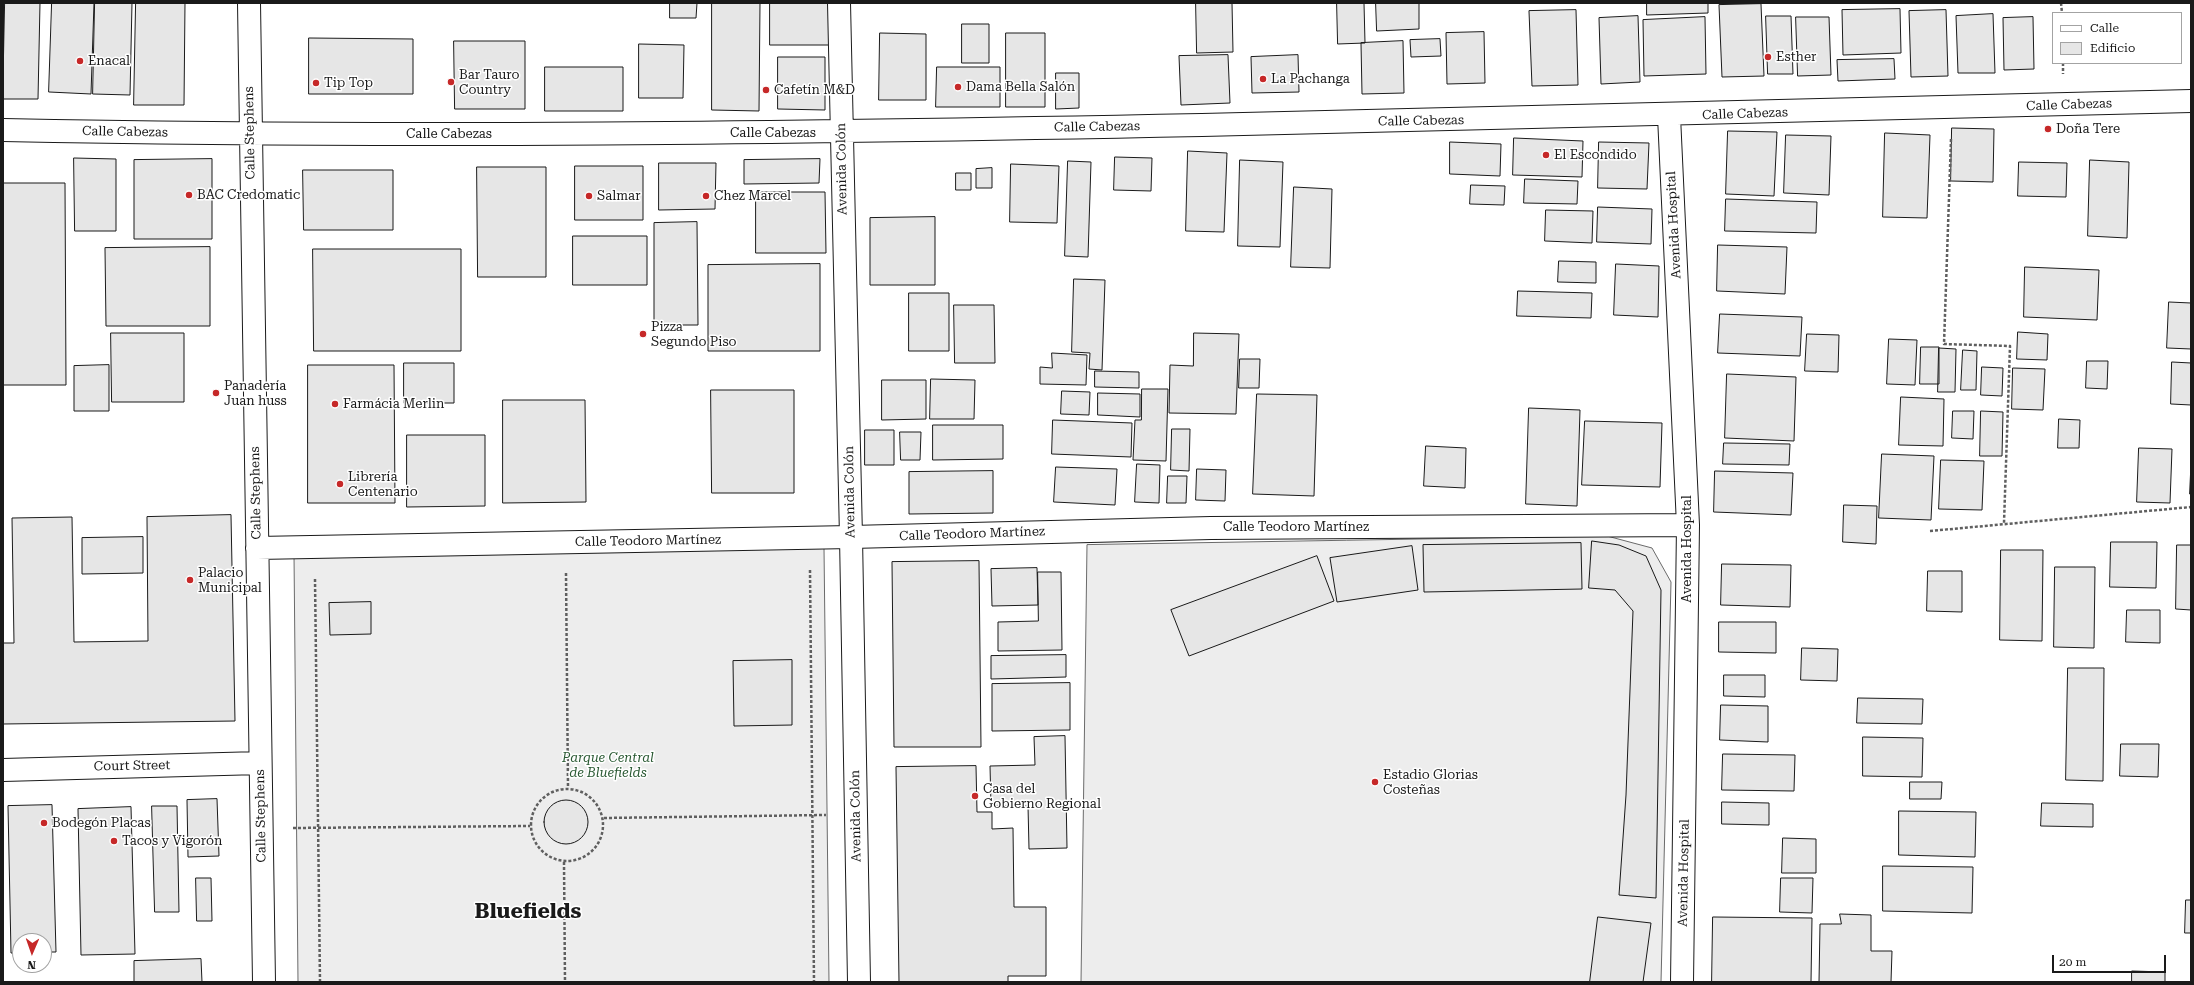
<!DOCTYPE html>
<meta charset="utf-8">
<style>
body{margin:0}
#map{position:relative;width:2194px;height:985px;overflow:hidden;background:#fff;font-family:"Roboto Serif",serif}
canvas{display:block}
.frame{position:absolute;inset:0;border:4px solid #1a1a1a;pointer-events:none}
.legend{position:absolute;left:2052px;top:12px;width:130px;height:52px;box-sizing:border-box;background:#fff;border:1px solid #a3a3a3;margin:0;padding:5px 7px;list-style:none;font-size:12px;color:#1a1a1a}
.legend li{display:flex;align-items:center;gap:8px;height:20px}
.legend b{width:20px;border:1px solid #a3a3a3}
.north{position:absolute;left:12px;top:933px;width:40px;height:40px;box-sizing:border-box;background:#fff;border:1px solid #a3a3a3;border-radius:50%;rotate:182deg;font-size:11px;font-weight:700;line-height:16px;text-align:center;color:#1a1a1a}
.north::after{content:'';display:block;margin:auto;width:14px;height:18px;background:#c62828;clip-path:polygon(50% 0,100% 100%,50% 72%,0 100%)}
.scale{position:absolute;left:2052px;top:955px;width:114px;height:18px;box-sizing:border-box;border:2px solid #1a1a1a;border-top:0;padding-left:5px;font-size:12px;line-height:14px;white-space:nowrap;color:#1a1a1a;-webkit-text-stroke:3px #fff;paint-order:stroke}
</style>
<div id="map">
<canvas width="2194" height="985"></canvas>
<div class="frame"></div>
<ul class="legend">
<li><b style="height:5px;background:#fff"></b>Calle</li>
<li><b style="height:11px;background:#e6e6e6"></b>Edificio</li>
</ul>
<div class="north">N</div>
<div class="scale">20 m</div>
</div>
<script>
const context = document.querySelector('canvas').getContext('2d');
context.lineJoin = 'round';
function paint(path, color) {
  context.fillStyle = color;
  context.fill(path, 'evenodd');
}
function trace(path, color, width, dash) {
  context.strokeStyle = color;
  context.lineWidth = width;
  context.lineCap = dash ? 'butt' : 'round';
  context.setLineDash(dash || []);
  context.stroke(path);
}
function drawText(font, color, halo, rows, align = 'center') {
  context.font = font + ' "Roboto Serif",serif';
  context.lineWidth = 3;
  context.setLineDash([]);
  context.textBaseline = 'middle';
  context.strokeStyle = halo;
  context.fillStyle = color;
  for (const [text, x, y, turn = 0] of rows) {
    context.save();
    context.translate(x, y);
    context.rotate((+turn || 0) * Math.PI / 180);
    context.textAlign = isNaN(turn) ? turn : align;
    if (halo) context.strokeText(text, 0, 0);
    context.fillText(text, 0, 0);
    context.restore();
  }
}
const built = new Path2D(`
 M1607,536L1652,548L1671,582L1661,982H1081L1087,545Z
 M824,547L829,982H298L294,553Z`);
const building = new Path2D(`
 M5,3H40L38,99H3Z
 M52,3H94L91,94L49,92Z
 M95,3H132L130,95L93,94Z
 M136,3H185L184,105H134Z
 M670,3H697L696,18H670Z
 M712,3H760L759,111L712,110Z
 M770,3H832V45H770Z
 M1196,3H1232L1233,52L1197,53Z
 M1337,3H1364L1365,43L1338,44Z
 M1376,3H1419V29L1377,31Z
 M1647,3H1708V13L1647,15Z
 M1761,4L1764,76L1722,77L1719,5Z
 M1900,9L1901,53L1843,55L1842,10Z
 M1576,10L1578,85L1532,86L1529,11Z
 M1946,10L1948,76L1911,77L1909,11Z
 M1993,14L1995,73H1958L1956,16Z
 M1638,16L1640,82L1601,84L1599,18Z
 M1766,16H1791L1793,74H1768Z
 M1705,17L1706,74L1644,76L1643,20Z
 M1796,17H1829L1831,75L1798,76Z
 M2033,17L2034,69L2004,70L2003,18Z
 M962,24H989V63H962Z
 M1484,32L1485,83L1447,84L1446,33Z
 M880,33L926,34V100H879Z
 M1006,33H1045V107H1006Z
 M309,38L413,39V94H309Z
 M1440,39L1441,56L1411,57L1410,40Z
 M454,41H525V109H455Z
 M1403,41L1404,93L1362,94L1361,43Z
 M639,44L684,45L683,98H639Z
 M1228,55L1230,103L1181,105L1179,56Z
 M1298,55L1299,92L1252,93L1251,57Z
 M778,57H825V110L778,109Z
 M1894,59L1895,79L1838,81L1837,60Z
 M545,67H623V111H545Z
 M937,67H1000V107H936Z
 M1056,73H1079V108L1056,109Z
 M1952,128L1994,129L1993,182L1951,181Z
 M1728,131L1777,132L1774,196L1726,194Z
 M1885,133L1930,135L1927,218L1883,217Z
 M1786,135L1831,136L1829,195L1784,193Z
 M1514,138L1583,141L1582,177L1513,175Z
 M1450,142L1501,144L1500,176L1450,174Z
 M1599,142L1649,143L1647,189L1598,188Z
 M1188,151L1227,153L1224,232L1186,231Z
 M1115,157L1152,158L1151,191L1114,190Z
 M74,158L116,159V231H75Z
 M212,159V239H134V160Z
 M820,159L819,183L744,184V160Z
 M1240,160L1283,162L1280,247L1238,246Z
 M2090,160L2129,162L2127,238L2088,236Z
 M1068,161L1091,162L1088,257L1065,256Z
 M2019,162L2067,163L2066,197L2018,196Z
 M659,163H716L715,209L659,210Z
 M1011,164L1059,166L1057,223L1010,222Z
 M575,166H643V220H575Z
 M477,167H546V277H478Z
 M992,168V188H976V169Z
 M303,170H393V230H304Z
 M956,173H971V190H956Z
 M1525,179L1578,181L1577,204L1524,203Z
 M3,183H65L66,385H3Z
 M1471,185L1505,186L1504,205L1470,204Z
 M1294,187L1332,189L1330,268L1291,267Z
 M756,192H825L826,253H756Z
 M1726,199L1817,202L1816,233L1725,231Z
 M1598,207L1652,209L1651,244L1597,242Z
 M1546,210L1593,211L1592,243L1545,241Z
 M935,217V285H870V218Z
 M697,222L698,325H654V223Z
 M573,236H647V285H573Z
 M1718,245L1787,247L1785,294L1717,291Z
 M210,247V326H106L105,248Z
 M313,249H461V351H314Z
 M1559,261L1596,262V283L1558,282Z
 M820,264V351H708V265Z
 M1616,264L1659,266L1658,317L1614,315Z
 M2025,267L2099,270L2097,320L2024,317Z
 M1074,279L1105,280L1102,370L1089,369L1090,353L1072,352Z
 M1518,291L1592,293L1591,318L1517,316Z
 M909,293H949V351H909Z
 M2169,302L2191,303V349L2167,348Z
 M954,305H994L995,363H955Z
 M1720,314L1802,317L1800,356L1718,353Z
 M2018,332L2048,334L2047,360L2017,359Z
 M111,333H184V402H112Z
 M1194,333L1239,334L1236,414L1169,413L1170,365L1193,366Z
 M1807,334L1839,335L1838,372L1805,371Z
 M1889,339L1917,340L1915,385L1887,384Z
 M1921,347H1939V384H1920Z
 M1939,348L1956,349L1955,392H1938Z
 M1963,350L1977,351L1976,390H1961Z
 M1052,353L1087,355L1086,385L1040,384V367L1052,368Z
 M1240,359H1260L1259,388H1239Z
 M2087,361H2108L2107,389L2086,388Z
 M2172,362L2191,363V405L2171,404Z
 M404,363H454V403H404Z
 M109,365V411H74V366Z
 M308,365H394L395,503H308Z
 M1982,367L2003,368L2002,396L1981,395Z
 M2013,368L2045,369L2043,410L2012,409Z
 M1095,371L1139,372V388L1095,387Z
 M1727,374L1796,377L1794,441L1725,438Z
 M931,379L975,380L974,419H930Z
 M882,380H926V419L882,420Z
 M1142,389H1168L1166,461L1133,460L1135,420H1141Z
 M711,390H794V493H712Z
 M1062,391L1090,392L1089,415L1061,414Z
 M1098,393L1140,394V417L1098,415Z
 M1257,394L1317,395L1314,496L1253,494Z
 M1901,397L1944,399L1943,446L1899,445Z
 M503,400H585L586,502L503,503Z
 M1529,408L1580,410L1577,506L1526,504Z
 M1953,411H1974L1973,439L1952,438Z
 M1981,411L2003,412L2002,456H1980Z
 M2059,419L2080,420L2079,448H2058Z
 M1053,420L1132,423L1131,457L1052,454Z
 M1585,421L1662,423L1660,487L1582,485Z
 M933,425H1003V459L933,460Z
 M1172,429H1190L1189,471L1171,470Z
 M865,430H894V465H865Z
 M900,432H921L920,460H901Z
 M407,435H485V506L407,507Z
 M1724,443L1790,444L1789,465L1723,464Z
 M1426,446L1466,448L1465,488L1424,486Z
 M2139,448L2172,449L2170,503L2137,502Z
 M1882,454L1934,456L1931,520L1879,518Z
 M1941,460L1984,461L1982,510L1939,509Z
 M1137,464L1160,465L1159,503L1135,502Z
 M2191,464V494H2190Z
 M1056,467L1117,469L1115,505L1054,502Z
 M1197,469L1226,470L1225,501L1196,500Z
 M993,471V513L909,514V472Z
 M1715,471L1793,473L1791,515L1714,512Z
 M1168,476H1187L1186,503H1167Z
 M1844,505L1877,506L1876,544L1843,542Z
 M231,515L235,721L3,724V643H14L12,518L72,517L74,642L148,641L147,517Z
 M143,537V573L82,574V538Z
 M1592,541L1619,545L1646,556L1661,590L1656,898L1619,895L1626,795L1633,611L1615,590L1589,588Z
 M2111,542H2157L2156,588L2110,587Z
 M1581,543L1582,589L1424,592L1423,545Z
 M2177,545H2191V610L2176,609Z
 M1412,546L1418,590L1337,602L1330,558Z
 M2001,550H2043L2042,641L2000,640Z
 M1317,556L1334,601L1189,656L1171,610Z
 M979,561L981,747H894L892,562Z
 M1722,564L1791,565L1790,607L1721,605Z
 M2055,567H2095L2094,648L2054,647Z
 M1037,568L1038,605L992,606L991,569Z
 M1928,571H1962V612L1927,611Z
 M1038,572H1061L1062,650L998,651V622L1038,621Z
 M371,602V634L330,635L329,603Z
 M2127,610H2160V643L2126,642Z
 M1719,622H1776V653L1719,652Z
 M1802,648L1838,649L1837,681L1801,680Z
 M1066,655V677L991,679V656Z
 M792,660V725L734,726L733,661Z
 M2068,668H2104L2103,781L2066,780Z
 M1724,675H1765V697L1724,696Z
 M1070,683V730L992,731V684Z
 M1858,698L1923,699L1922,724L1857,723Z
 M1721,705L1768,706V742L1720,740Z
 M1065,736L1067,848L1029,849L1028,806H991L990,766L1035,765L1034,737Z
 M1863,737L1923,738L1922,777L1863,776Z
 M2121,744H2159L2158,777L2120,776Z
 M1723,754L1795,755L1794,791L1722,790Z
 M976,766L977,812H992V829L1013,828L1014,907H1046V976H1008V982H899L896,767Z
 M1910,782H1942L1941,799H1910Z
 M217,799L219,856L188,857L187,800Z
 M544 822a22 22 0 1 1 44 0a22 22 0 1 1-44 0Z
 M1722,802L1769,803V825L1722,824Z
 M2042,803L2093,804V827L2041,826Z
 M52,805L56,952H44V941H20V953H11L8,806Z
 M152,806H177L179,912H155Z
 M131,807L135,954L81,955L78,809Z
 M1899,811L1976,812L1975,857L1899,855Z
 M1783,838L1816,839V873H1782Z
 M1883,866L1973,867L1972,913L1883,911Z
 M196,878H211L212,921H197Z
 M1781,878H1813L1812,913L1780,912Z
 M2186,900H2191V933H2185Z
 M1840,914L1871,915V951H1892L1891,982H1819L1820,924H1841Z
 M1598,917L1651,923L1643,982H1590Z
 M1713,917L1812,918L1811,982H1712Z
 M201,959L202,982H134V961Z
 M2132,971L2165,972V982H2132Z`);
const path = new Path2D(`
 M2061,3L2062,13
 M2063,63V74
 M1951,139L1944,344L2010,346L2004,523
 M1930,531L2191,507
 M810,570L814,982
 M566,573L568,788
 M315,579L320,982
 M531 825a36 36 0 1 1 72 0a36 36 0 1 1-72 0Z
 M604,818L826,815
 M293,828L530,826
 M564,862L565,982`);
const minor = new Path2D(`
 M249,3L264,982
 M839,3L851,537L859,982
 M1669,116L1688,525L1682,982
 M3,130C403,138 802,133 1202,125C1531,119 1861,111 2191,101
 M257,548L851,537L1211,528L1688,525
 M3,770L260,763`);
const markers = [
 [1768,57,4,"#c62828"],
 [80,61,4,"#c62828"],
 [1263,79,4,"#c62828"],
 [451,82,4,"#c62828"],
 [316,83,4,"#c62828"],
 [958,87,4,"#c62828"],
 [766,90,4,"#c62828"],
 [2048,129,4,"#c62828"],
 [1546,155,4,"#c62828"],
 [189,195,4,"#c62828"],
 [589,196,4,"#c62828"],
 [706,196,4,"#c62828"],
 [643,334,4,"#c62828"],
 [216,393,4,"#c62828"],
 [335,404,4,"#c62828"],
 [340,484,4,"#c62828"],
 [190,580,4,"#c62828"],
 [1375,782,4,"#c62828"],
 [975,796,4,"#c62828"],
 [44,823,4,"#c62828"],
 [114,841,4,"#c62828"]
];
const poiNames = [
 ["Esther",1776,57],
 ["Enacal",88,61],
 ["Bar Tauro",459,75],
 ["Country",459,90],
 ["La Pachanga",1271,79],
 ["Tip Top",324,83],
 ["Dama Bella Salón",966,87],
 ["Cafetín M&D",774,90],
 ["Doña Tere",2056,129],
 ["El Escondido",1554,155],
 ["BAC Credomatic",197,195],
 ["Salmar",597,196],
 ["Chez Marcel",714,196],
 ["Pizza",651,327],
 ["Segundo Piso",651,342],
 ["Panadería",224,386],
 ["Juan huss",224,401],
 ["Farmácia Merlin",343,404],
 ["Librería",348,477],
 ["Centenario",348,492],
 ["Palacio",198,573],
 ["Municipal",198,588],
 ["Estadio Glorias",1383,775],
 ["Costeñas",1383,790],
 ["Casa del",983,789],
 ["Gobierno Regional",983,804],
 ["Bodegón Placas",52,823],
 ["Tacos y Vigorón",122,841]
];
const streetNames = [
 ["Calle Cabezas",2069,105,-2],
 ["Calle Cabezas",1745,114,-2],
 ["Calle Cabezas",1421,121,-1],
 ["Calle Cabezas",1097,127,-1],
 ["Calle Cabezas",125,132,1],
 ["Calle Stephens",250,133,-91],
 ["Calle Cabezas",773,133],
 ["Calle Cabezas",449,134],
 ["Avenida Colón",842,169,-91],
 ["Avenida Hospital",1674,225,-93],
 ["Avenida Colón",850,492,-91],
 ["Calle Stephens",256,493,-91],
 ["Calle Teodoro Martínez",1296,527],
 ["Calle Teodoro Martínez",972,534,-2],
 ["Calle Teodoro Martínez",648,541,-1],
 ["Avenida Hospital",1687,549,-90],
 ["Court Street",132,766,-1],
 ["Calle Stephens",261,816,-91],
 ["Avenida Colón",856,816,-91],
 ["Avenida Hospital",1684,873,-89]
];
const parkNames = [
 ["Parque Central",608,758],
 ["de Bluefields",608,773]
];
const townNames = [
 ["Bluefields",528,912]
];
paint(built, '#ededed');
trace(built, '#6a6a6a', 1);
paint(building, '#e6e6e6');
trace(building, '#1a1a1a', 1);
trace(minor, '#1a1a1a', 24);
trace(path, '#5f5f5f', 2.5, [3, 2]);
trace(minor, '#fff', 22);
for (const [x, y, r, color] of markers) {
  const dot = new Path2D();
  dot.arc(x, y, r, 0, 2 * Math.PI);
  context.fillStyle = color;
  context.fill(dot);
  trace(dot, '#fff', 1.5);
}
drawText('13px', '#1a1a1a', '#fff', poiNames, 'left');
drawText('13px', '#1a1a1a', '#fff', streetNames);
drawText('italic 13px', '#2b5a34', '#fff', parkNames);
drawText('bold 21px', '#1a1a1a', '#fff', townNames);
</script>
